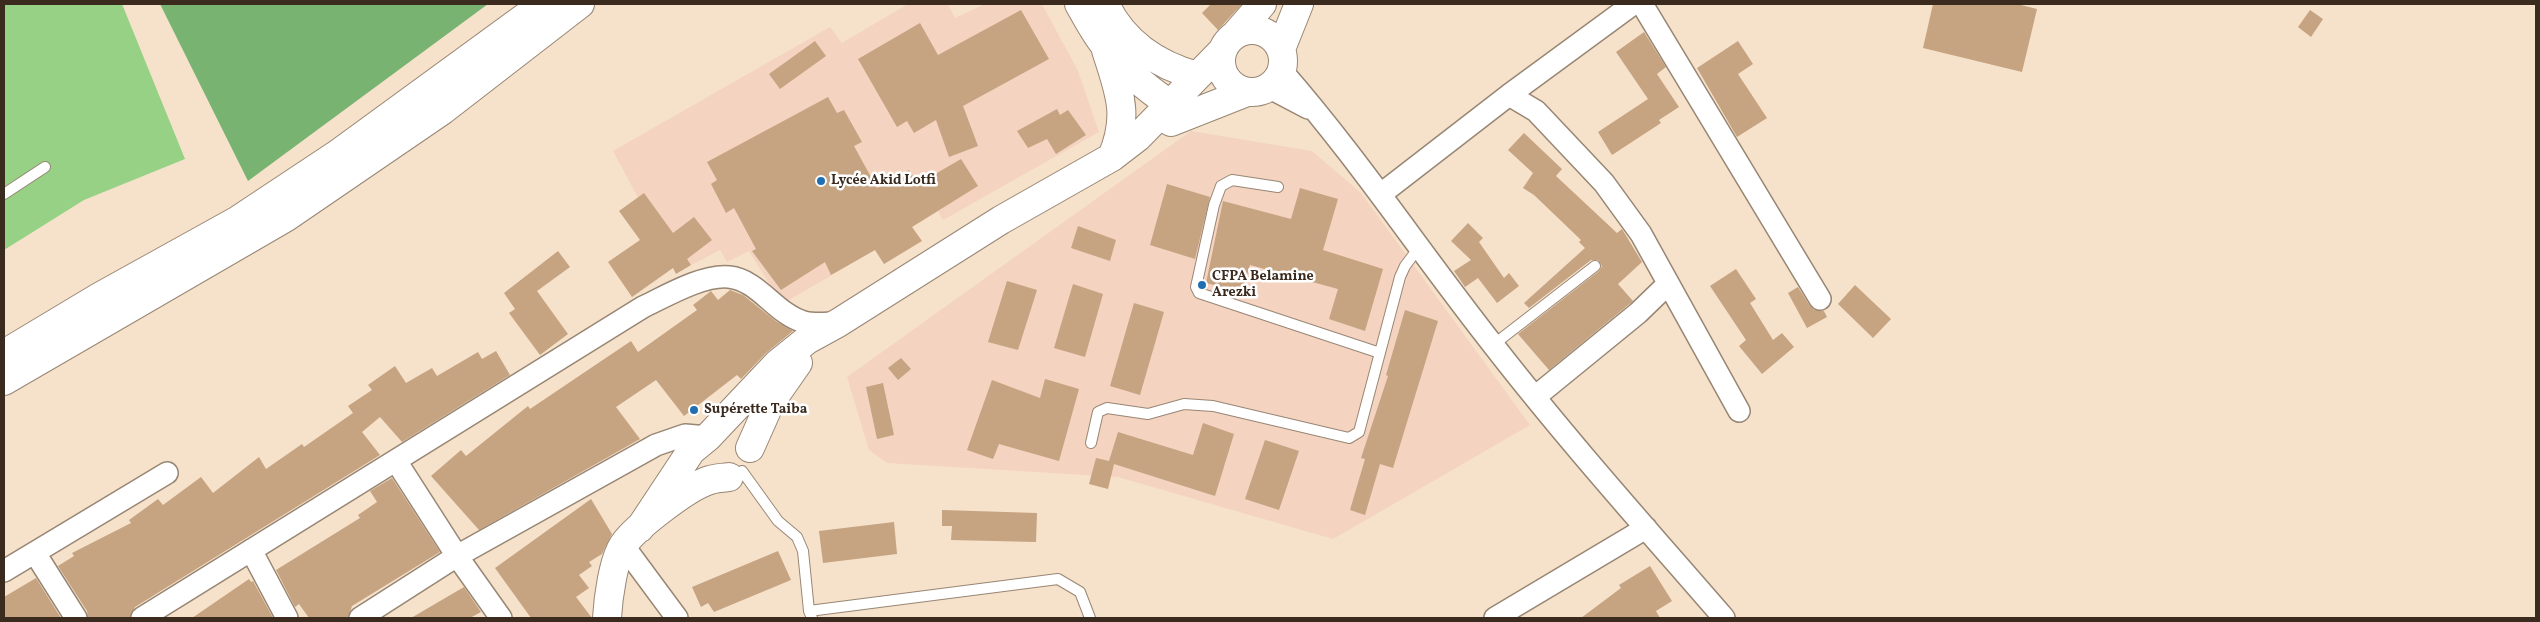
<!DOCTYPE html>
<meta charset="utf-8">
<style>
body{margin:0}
#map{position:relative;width:2540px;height:622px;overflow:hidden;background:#f6e2ca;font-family:Vollkorn,serif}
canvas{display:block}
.frame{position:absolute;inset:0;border:5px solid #3b2a1e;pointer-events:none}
</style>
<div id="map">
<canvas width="2540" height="622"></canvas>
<div class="frame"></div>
</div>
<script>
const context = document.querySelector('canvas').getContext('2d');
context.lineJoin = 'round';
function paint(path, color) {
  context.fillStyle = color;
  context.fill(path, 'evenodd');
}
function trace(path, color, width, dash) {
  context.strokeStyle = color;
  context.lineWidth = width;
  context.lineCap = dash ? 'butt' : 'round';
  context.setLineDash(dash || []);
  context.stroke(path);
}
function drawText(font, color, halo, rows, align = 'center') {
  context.font = font + ' Vollkorn,serif';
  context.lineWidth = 5;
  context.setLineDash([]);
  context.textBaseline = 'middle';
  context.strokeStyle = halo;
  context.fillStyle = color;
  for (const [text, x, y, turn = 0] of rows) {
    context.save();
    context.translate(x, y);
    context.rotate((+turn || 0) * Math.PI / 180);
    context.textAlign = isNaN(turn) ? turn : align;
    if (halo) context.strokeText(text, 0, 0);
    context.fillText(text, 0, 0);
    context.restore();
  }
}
const built = new Path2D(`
 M908,4H948L955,18L985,4H1042L1078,71L1099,132L943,220L938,211L912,227L922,241L884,264L875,250L782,304L749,251L727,262L720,250L678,272L613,151L830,27L842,43Z
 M1191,131L1312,151L1361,193L1530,425L1333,539L1118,477L887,463L869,450L847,377Z`);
const green = new Path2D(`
 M4,4H122L185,159L84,200L4,250Z`);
const forest = new Path2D(`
 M160,4H488L248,181Z`);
const building = new Path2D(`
 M1211,4H1242L1218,30L1202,13Z
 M1933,4H2017L2037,9L2022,72L1923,48Z
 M1021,10L1049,59L963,106L978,146L949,157L936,120L914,133L907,121L897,127L858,59L920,23L938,55Z
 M2310,10L2323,19L2311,37L2298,27Z
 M1644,32L1666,67L1657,74L1679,107L1659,120L1661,123L1612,155L1598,132L1648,99L1616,52Z
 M815,41L826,56L780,89L769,74Z
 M1738,41L1753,64L1738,74L1767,118L1737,137L1697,68Z
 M828,97L837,113L844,110L862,142L854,146L877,188L909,170L918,184L961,159L978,186L912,227L922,241L884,264L875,250L831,275L825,262L781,290L752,251L756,249L734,208L726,213L711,184L717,180L707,162Z
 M1057,109L1060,115L1068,110L1086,135L1056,154L1047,139L1028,148L1017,131Z
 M1524,133L1562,169L1556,176L1617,233L1622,229L1642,262L1618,284L1633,301L1549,370L1518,334L1599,271L1602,266L1598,260H1591L1529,308L1524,303L1585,248L1579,242L1581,240L1534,195L1523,188L1533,173L1508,150Z
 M1167,184L1210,197L1195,259L1150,245Z
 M1300,188L1338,199L1323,250L1383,269L1365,331L1329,319L1338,289L1250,265L1242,292L1206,283L1223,201L1291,219Z
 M644,193L673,233L694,217L712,240L687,259L691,265L676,274L673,268L632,297L608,262L640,240L619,211Z
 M1468,223L1483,238L1479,242L1504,278L1509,273L1519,286L1497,303L1478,278L1465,287L1454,271L1471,260L1451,241Z
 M1078,226L1116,240L1110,261L1071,248Z
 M558,251L570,267L537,291L568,334L540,355L509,313L515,309L504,293Z
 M1736,269L1756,299L1750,303L1773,340L1782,333L1794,347L1762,374L1739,346L1746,340L1710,286Z
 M1007,281L1037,290L1018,350L988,342Z
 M1073,284L1103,294L1085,357L1054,348Z
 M1855,285L1891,319L1873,338L1838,304Z
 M1798,287L1810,306L1814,310L1824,311L1827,317L1807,328L1788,293Z
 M730,290L743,295L777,322L793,331L766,353L741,379L737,375L684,416L656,380L616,407L640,439L479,530L431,476L461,450L466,456L528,406L530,409L631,341L638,352L697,310L693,305L711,291L718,300Z
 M1134,303L1164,312L1140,395L1110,386Z
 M1405,310L1438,321L1393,468L1380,464L1365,515L1350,510L1365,459L1361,458L1388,376L1386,375Z
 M496,351L510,375L402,442L380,417L362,432L380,455L135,607L130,618H88L87,611L58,566L74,556L72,553L131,523L129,520L158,499L163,505L201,477L213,493L259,457L266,469L302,444L304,447L353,413L348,406L372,390L368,385L395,366L406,383L432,368L437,376L478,352L482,359Z
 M901,358L911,369L898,380L888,368Z
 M1045,379L1079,389L1059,461L999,444L993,459L967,450L992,380L1040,398Z
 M883,383L894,435L877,439L866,387Z
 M1203,423L1234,434L1215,496L1114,464L1108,489L1089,484L1096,458L1109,461L1118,432L1193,455Z
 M1265,440L1299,451L1279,510L1245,499Z
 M392,478L440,552L352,606L348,618H309L299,604L295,607L276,570L360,518L358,515L377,502L370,491Z
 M591,499L612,534L602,554L589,562L592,566L579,575L589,588L576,597L592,618H531L495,568Z
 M942,510L1037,513L1036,542L951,540L952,526H942Z
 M894,522L897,554L823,563L819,531Z
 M778,551L791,580L714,612L708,603L701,607L692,587Z
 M1650,566L1672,601L1656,611L1660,618H1581L1621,588L1619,585Z
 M36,578L61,618H4V597Z
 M249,579L251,582L253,581L273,618H192Z
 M464,587L481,612L470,618H411Z`);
const service = new Path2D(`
 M1278,187L1232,180L1221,186L1214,205L1196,287L1199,293L1380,353
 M4,194L45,167
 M1493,345L1595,266
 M1091,443L1098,412L1107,408L1148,414L1184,404L1213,406L1349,438L1359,432L1400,277L1405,266L1420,246
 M742,471L778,521L797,537L803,551L809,611
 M812,618L809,611L1058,579L1080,592L1090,618`);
const minor = new Path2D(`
 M1642,4L1820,299
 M1281,70C1358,158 1422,255 1494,346C1567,440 1646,528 1724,618
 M1268,87L1308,108
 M1509,95L1536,111L1604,183L1641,234L1739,411
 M1381,194L1509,95L1633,4
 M1535,397L1638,313L1668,284
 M396,461L457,556L501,618
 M623,545L677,618
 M251,550L287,618
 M35,553L76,618
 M4,571L167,473
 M142,618L643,307C666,296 704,274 729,277C759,280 775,314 804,322C814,325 827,323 838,323
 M360,618L457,556L656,445L685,435L708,437
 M1495,618L1646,528`);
const secondary = new Path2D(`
 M1079,4C1087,18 1095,34 1106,47C1128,74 1157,97 1187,115
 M1105,4C1123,42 1157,65 1197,76
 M1221 61a31 31 0 1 1 62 0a31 31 0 1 1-62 0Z
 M1235,35L1262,4
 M1281,49L1299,4
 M1106,50C1119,92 1130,114 1112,157
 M1171,122L1247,92
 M4,354L99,297L238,220L336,155L543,4
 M4,381L285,218L443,110L580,4
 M750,448L770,403L798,363
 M640,528L691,451L708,437L777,364L807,340L838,323L1001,220L1112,157L1138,137L1222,51
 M607,618C608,600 613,559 624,544C637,526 689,486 710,480C716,478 723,478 729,477`);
const markers = [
 [821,181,5,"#1f6fb2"],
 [1202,285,5,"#1f6fb2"],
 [694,410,5,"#1f6fb2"]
];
const poiNames = [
 ["Lycée Akid Lotfi",831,181],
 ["CFPA Belamine",1212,277],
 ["Arezki",1212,293],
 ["Supérette Taiba",704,410]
];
paint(built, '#f4d3c0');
paint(green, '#96d185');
paint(forest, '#78b372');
paint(building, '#c6a381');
trace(service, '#988674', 12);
trace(minor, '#988674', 24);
trace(secondary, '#988674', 30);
trace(service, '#fff', 10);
trace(minor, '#fff', 21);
trace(secondary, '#fff', 28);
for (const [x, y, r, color] of markers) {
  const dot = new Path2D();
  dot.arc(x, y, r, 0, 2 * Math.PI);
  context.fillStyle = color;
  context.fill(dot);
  trace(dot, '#fff', 2);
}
drawText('bold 14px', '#3b2a1e', '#fff', poiNames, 'left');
</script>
